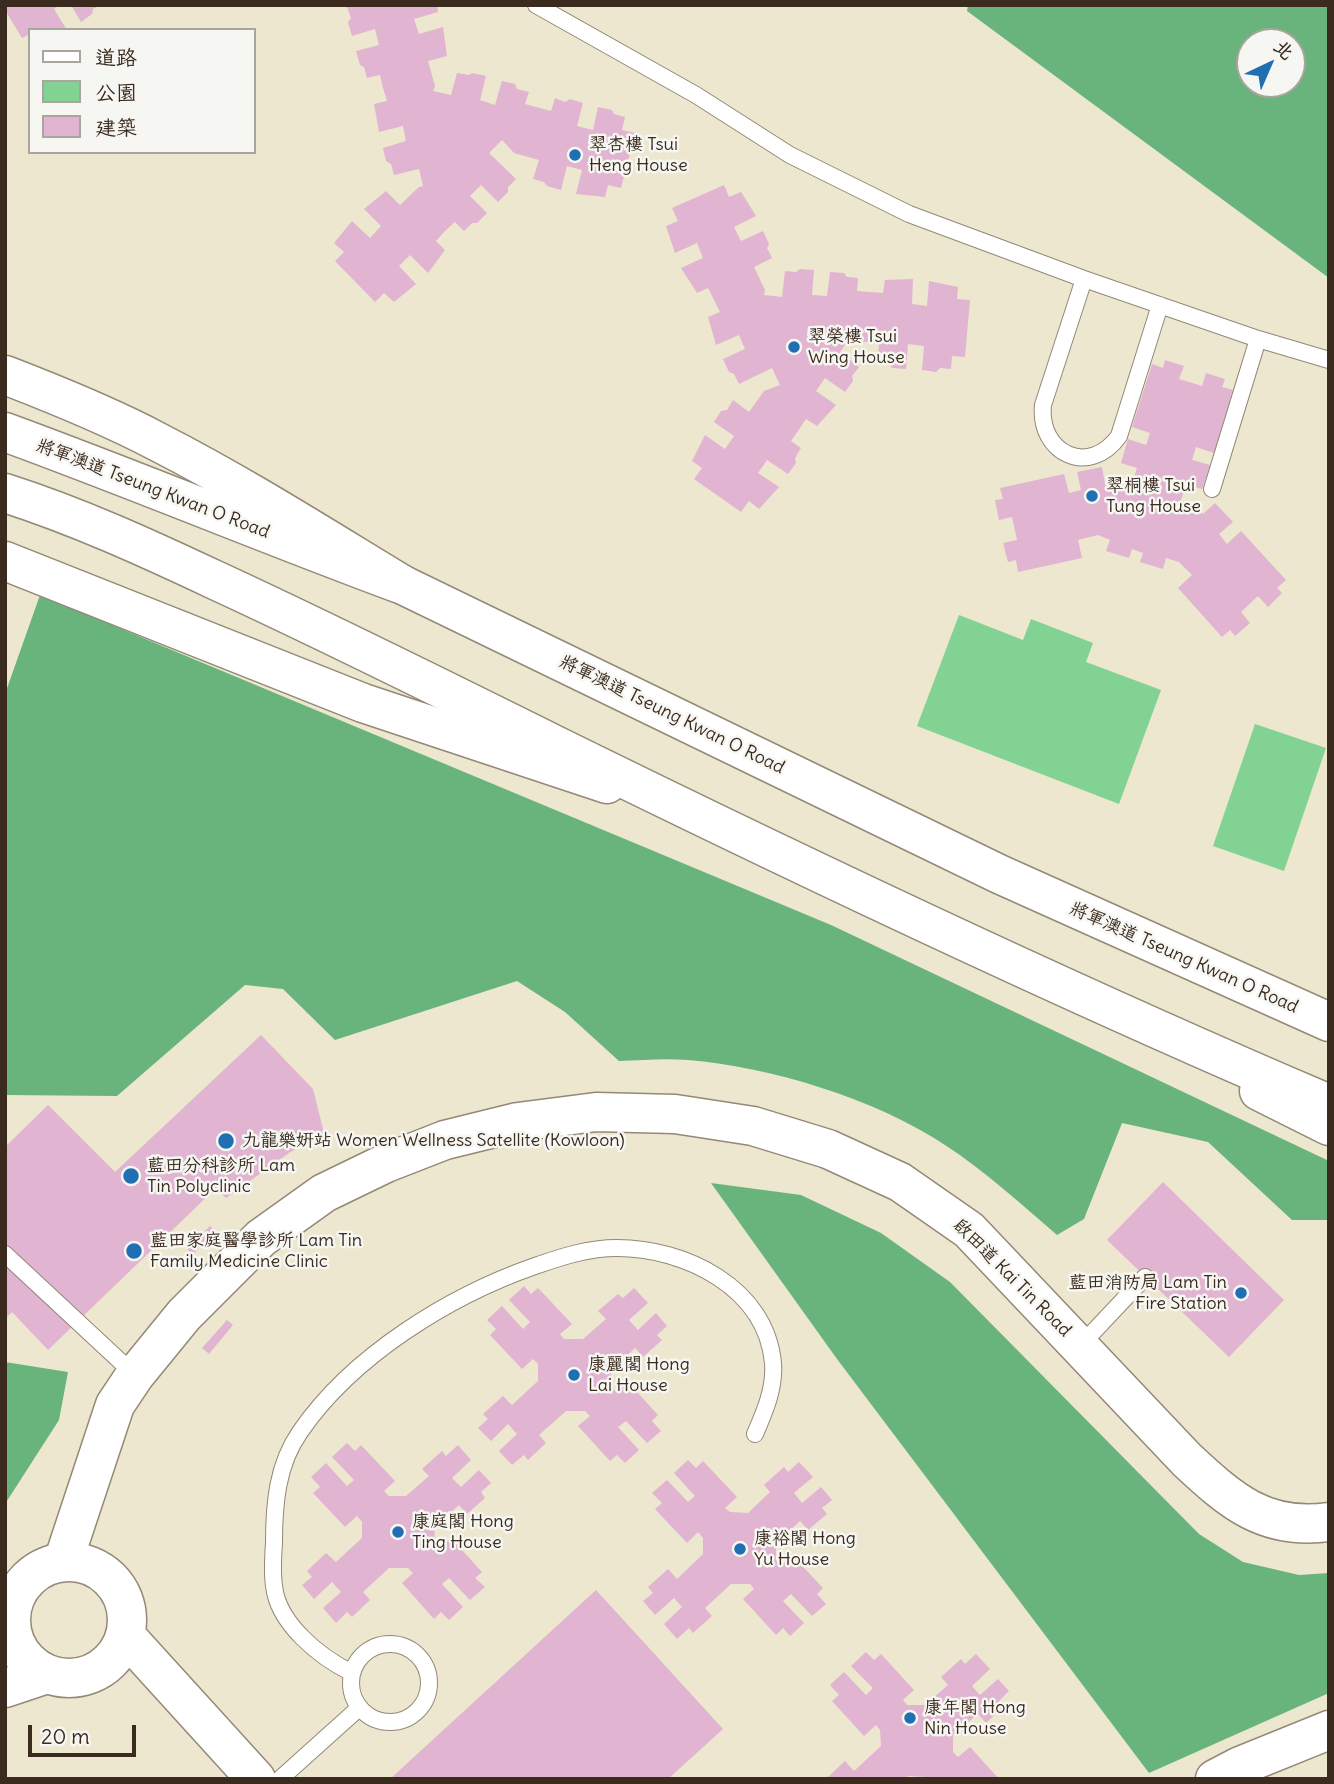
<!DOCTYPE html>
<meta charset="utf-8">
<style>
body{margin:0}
#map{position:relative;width:1334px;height:1784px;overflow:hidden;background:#ece7ce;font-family:Delius,"LXGW WenKai TC",sans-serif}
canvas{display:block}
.frame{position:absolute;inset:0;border:7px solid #3b2a1e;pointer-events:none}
.legend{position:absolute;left:28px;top:28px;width:228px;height:126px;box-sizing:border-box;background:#f6f6f2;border:2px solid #aba49d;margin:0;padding:9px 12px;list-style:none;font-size:21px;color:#3b2a1e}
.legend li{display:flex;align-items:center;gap:14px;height:35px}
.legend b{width:35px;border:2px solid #aba49d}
.north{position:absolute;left:1236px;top:28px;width:70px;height:70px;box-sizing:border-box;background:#f6f6f2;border:2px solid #aba49d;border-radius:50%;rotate:44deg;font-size:19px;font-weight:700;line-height:28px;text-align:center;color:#3b2a1e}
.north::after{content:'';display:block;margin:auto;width:24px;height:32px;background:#1f6fb2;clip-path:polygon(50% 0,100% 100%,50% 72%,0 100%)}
.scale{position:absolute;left:28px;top:1725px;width:108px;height:32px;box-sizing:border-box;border:4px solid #3b2a1e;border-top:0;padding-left:9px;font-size:21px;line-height:24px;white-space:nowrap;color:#3b2a1e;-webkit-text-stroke:5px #f6f6f2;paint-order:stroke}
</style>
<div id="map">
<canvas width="1334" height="1784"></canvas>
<div class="frame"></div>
<ul class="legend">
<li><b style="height:9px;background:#fff"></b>道路</li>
<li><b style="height:19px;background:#82d293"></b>公園</li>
<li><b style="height:19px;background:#e1b4d2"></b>建築</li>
</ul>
<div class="north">北</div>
<div class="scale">20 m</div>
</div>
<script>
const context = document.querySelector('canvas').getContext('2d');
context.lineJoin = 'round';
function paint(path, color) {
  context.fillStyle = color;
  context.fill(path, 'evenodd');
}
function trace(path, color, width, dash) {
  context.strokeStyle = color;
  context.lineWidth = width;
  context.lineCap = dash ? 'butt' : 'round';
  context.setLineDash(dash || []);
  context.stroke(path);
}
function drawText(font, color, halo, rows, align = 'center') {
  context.font = font + ' Delius,"LXGW WenKai TC",sans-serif';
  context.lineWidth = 5;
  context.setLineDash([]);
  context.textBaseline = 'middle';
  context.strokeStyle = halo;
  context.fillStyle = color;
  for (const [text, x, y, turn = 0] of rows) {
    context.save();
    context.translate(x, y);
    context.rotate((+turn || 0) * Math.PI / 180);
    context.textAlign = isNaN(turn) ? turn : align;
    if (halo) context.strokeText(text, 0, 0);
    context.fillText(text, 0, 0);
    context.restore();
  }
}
const green = new Path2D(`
 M959,615L1023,640L1031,619L1093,643L1086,662L1161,690L1119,804L917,726Z
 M1255,724L1326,748L1284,871L1213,846Z`);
const forest = new Path2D(`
 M968,5H1329V278L967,11ZM1250,42H1292V84H1250Z
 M40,595L831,925L1329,1161V1220H1292L1208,1142L1122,1123L1084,1219L1057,1235C1021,1204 985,1171 945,1145C876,1099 771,1067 688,1060C666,1058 642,1060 619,1061L565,1012L517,981L335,1040L283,989L245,985L117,1096L5,1095V694Z
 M711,1183L801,1195L881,1233L950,1282L1199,1534L1243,1562L1299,1575L1329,1573V1693L1149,1773L837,1359Z
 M5,1362L68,1372L59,1420L5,1504Z`);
const building = new Path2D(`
 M5,5H60L54,9L67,30H30V34L22,38L5,10Z
 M71,5H100L93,9L92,14L81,22Z
 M355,5H437L438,12L414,19L419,34L443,27L447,56L428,61L435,86L433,91L451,95L457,73L469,75L472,73L486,76L480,100L495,105L502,81L515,84L517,89L529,92L525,104L551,111L555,98L565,102L570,99L583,103L577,126L593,130L598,107L612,110L614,114L625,117L622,130L635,133L621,188L608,185L605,197L576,194L582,170L567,166L561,190L547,186L544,182L533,179L539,160L514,153L502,140L489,153L516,179L508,187V192L498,202L481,185L470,196L487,213L477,223H472L464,231L455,222L445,231L436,241L445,250L428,273L410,255L399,266L416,284L394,302L384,293L375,302L335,261L344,252L334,243L352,221L370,238L381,226L364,209L386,191L400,205L419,187L423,186L419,169L394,175L391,164L386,161L383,148L406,141L403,126L379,132L374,104L387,101L383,88L380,75L367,78L364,67L360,65L356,51L379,45L375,29L352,36L348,22L351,18L347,7Z
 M724,185L729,197L741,192L756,216L734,227L741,241L763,231L769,244L767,248L772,258L754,267L765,290L764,295L782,297L785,271L796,272L800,269L814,270L812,295L827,296L830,272L844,273L847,277L858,278L857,291L883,293L885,280L913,279L912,304L927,306L929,281L958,287L957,299L970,300L965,357L952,356L951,369L940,368L936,372L922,370L924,346L908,344L906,369L892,368L889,364L878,363L879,343L854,341L850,338L840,352L859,367L852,376L853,381L845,392L825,378L816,391L836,405L817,426L806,419L791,441L801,448L795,458L796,463L788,474L767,460L758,473L779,487L759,509L749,501L741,512L694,479L702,468L692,461L705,435L725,449L734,436L714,422L721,411L727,410L733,400L749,412L764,391L780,385L772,368L739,384L734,374L729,372L723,359L745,349L739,335L716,345L708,317L720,312L708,288L697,293L681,268L703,258L697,243L675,253L666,226L678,221L672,208Z
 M1165,360L1184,366L1179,379L1202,386L1206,373L1225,379L1222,387L1233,390L1214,453L1196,447L1192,460L1210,465L1202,489L1186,485L1180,503L1190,514L1197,508L1203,514L1215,503L1233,522L1219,534L1227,544L1241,531L1286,580L1277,588L1282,593L1268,607L1258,596L1241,612L1250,623L1235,636L1230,630L1222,637L1178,588L1192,575L1179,562L1166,558L1163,569L1140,562L1143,553L1132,549L1129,558L1106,551L1110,540L1098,535L1078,540L1082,558L1018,572L1016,560L1008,562L1003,543L1017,540L1012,517L999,520L995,500L1003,499L1000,488L1064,474L1069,493L1081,490L1077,472L1102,467L1105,484L1114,481L1116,489L1131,487L1137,468L1121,463L1128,439L1146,445L1150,433L1132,427L1152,364L1163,368Z
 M261,1035L313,1089L324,1133L289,1153L226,1198L216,1188L48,1350L12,1312L5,1319V1147L48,1105L115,1172Z
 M1163,1182L1284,1300L1229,1357L1107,1240Z
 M210,1226L216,1232L193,1254L187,1249Z
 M524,1286L531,1294L538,1288L572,1324L560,1334L564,1339H583L606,1319L598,1311L618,1294L623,1298L634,1288L648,1303L629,1320L638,1330L656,1313L667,1326L657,1335L662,1340L643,1357L635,1348L611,1370V1386L616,1392L627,1381L658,1415L652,1421L661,1431L647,1443L626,1421L618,1427L639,1450L625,1463L617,1455L610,1461L578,1426L590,1416L585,1411H566L539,1435L546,1443L528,1460L524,1455L512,1465L499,1451L517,1434L508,1424L491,1441L478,1428L488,1419L483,1414L503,1396L512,1405L538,1381V1364L533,1359L522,1369L490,1335L496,1329L487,1320L502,1306L523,1329L530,1322L509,1300Z
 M227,1320L233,1325L209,1354L202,1348Z
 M347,1443L355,1451L361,1445L395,1481L384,1491L389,1496H406L429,1476L422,1469L442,1451L446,1456L458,1445L471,1460L452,1478L461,1487L479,1470L491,1483L481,1492L485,1498L467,1514L459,1505L435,1527L434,1543L439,1549L451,1538L482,1572L475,1578L485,1587L470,1600L449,1578L442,1584L463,1607L449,1620L441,1612L434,1619L402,1583L413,1573L408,1568H389L363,1592L370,1600L352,1617L347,1612L336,1623L323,1608L341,1592L332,1582L314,1599L302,1585L312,1577L307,1571L326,1553L336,1562L362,1538V1522L357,1516L345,1527L313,1493L320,1487L311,1477L326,1463L347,1486L354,1480L332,1457Z
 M688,1460L696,1468L703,1461L737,1497L725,1508L730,1512L748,1513L770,1492L764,1485L784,1467L788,1472L799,1462L813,1477L794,1493L802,1503L821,1487L832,1500L822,1508L827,1514L808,1530L800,1521L776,1543V1560L781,1565L792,1555L823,1588L817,1594L826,1604L812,1616L791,1594L783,1601L804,1623L790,1636L783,1628L776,1635L743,1599L754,1589L750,1584H731L705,1608L712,1616L693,1633L689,1628L677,1639L664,1624L682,1607L674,1598L655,1615L643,1601L653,1593L648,1587L668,1569L677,1579L703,1554V1538L698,1532L687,1543L655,1509L662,1503L652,1493L667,1480L688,1502L695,1496L674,1473Z
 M596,1590L723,1729L668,1779H390Z
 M866,1652L874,1660L881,1654L914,1690L903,1700L907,1705H925L948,1685L941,1677L961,1659L965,1664L976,1654L990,1669L972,1686L980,1695L998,1679L1009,1691L999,1701L1004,1706L986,1723L978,1714L953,1735V1752L958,1757L970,1747L999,1779H929L927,1777L908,1776L906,1779H826L845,1761L854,1771L881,1746L880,1730L876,1725L864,1736L832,1701L839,1695L830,1685L844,1672L866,1695L873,1688L851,1666Z`);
const service = new Path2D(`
 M536,5L696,95L790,155L909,214L1084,279L1258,339L1329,360
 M1084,279L1043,405C1038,453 1089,478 1119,436L1160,305
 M1212,489L1258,339
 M5,1254L135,1375
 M1080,1346L1145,1277
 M351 1683a39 39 0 1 1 78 0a39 39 0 1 1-78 0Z
 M352,1673C320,1657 278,1624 274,1586C272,1572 273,1557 274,1543C274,1504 277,1465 300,1432C352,1356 449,1296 535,1266C561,1257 588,1248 617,1248C684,1248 766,1287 773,1363C775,1388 765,1411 755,1434
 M280,1779L359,1708`);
const tertiary = new Path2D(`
 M1259,1091L1329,1126
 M11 1620a58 58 0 1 1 116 0a58 58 0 1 1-116 0Z
 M63,1562L115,1405L135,1375L184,1315L261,1238L324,1193L386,1163L445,1140L518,1122L596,1112L675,1114L753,1126L828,1149L900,1182L969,1230L1187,1460C1231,1501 1265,1531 1329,1522
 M126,1636L256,1779
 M5,1688L47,1674
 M1215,1779L1240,1766L1329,1730`);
const primary = new Path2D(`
 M5,561L363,703L607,784`);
const trunk = new Path2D(`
 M5,432C139,481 270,536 403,585L999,874L1329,1022
 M5,493C77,516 147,548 215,580C328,632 440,688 551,743C807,869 1066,992 1329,1104`);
const motorway = new Path2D(`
 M5,375C57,395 109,416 158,442C242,485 322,536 403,585`);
const markers = [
 [575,155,7,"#1f6fb2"],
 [794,347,7,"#1f6fb2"],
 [1092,496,7,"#1f6fb2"],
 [226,1141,9,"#1f6fb2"],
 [131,1176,9,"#1f6fb2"],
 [134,1251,9,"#1f6fb2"],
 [1241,1293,7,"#1f6fb2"],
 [574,1375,7,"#1f6fb2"],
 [398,1532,7,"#1f6fb2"],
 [740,1549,7,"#1f6fb2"],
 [910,1718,7,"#1f6fb2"]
];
const poiNames = [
 ["翠杏樓 Tsui",589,145],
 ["Heng House",589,166],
 ["翠榮樓 Tsui",808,337],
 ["Wing House",808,358],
 ["翠桐樓 Tsui",1106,486],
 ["Tung House",1106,507],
 ["九龍樂妍站 Women Wellness Satellite (Kowloon)",242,1141],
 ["藍田分科診所 Lam",147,1166],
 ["Tin Polyclinic",147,1187],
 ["藍田家庭醫學診所 Lam Tin",150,1241],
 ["Family Medicine Clinic",150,1262],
 ["藍田消防局 Lam Tin",1227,1283,"right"],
 ["Fire Station",1227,1304,"right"],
 ["康麗閣 Hong",588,1365],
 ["Lai House",588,1386],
 ["康庭閣 Hong",412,1522],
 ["Ting House",412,1543],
 ["康裕閣 Hong",754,1539],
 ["Yu House",754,1560],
 ["康年閣 Hong",924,1708],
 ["Nin House",924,1729]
];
const streetNames = [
 ["將軍澳道 Tseung Kwan O Road",153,489,21],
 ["將軍澳道 Tseung Kwan O Road",672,715,26],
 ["將軍澳道 Tseung Kwan O Road",1184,958,24],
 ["啟田道 Kai Tin Road",1012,1278,45]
];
paint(green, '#82d293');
paint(forest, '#69b47d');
paint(building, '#e1b4d2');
trace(service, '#948876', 18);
trace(tertiary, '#948876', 41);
trace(primary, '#948876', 41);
trace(trunk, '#948876', 41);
trace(motorway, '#948876', 41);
trace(service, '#fff', 16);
trace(tertiary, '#fff', 38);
trace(primary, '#fff', 38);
trace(trunk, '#fff', 38);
trace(motorway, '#fff', 38);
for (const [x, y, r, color] of markers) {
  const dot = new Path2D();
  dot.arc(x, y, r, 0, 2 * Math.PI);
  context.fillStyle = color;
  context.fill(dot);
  trace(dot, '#f6f6f2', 2.5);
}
drawText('18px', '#3b2a1e', '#f6f6f2', poiNames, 'left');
drawText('18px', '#3b2a1e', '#f6f6f2', streetNames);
</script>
